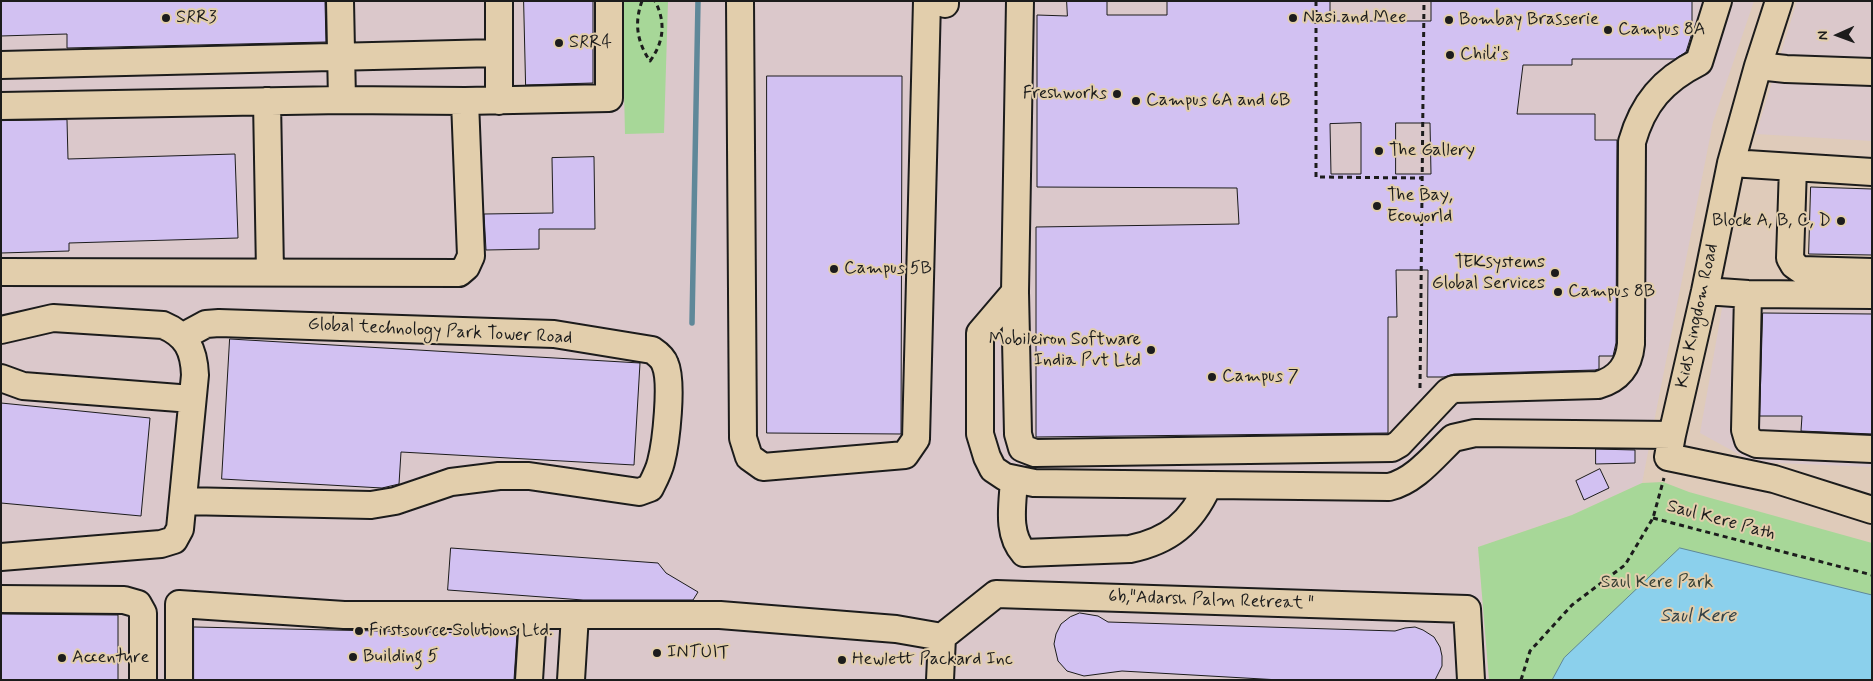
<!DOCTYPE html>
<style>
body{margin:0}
#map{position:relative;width:1873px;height:681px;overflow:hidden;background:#dfcbba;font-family:Mynerve,sans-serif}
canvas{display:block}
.frame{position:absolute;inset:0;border:2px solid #1c1c1c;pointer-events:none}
.north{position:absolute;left:1813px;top:10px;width:50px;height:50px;-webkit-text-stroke:4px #e2ceac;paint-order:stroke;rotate:268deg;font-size:14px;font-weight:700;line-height:20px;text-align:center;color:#1c1c1c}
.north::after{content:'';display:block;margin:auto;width:18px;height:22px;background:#1c1c1c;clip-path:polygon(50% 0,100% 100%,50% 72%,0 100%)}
</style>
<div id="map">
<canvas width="1873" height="681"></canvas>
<div class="frame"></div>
<div class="north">N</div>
</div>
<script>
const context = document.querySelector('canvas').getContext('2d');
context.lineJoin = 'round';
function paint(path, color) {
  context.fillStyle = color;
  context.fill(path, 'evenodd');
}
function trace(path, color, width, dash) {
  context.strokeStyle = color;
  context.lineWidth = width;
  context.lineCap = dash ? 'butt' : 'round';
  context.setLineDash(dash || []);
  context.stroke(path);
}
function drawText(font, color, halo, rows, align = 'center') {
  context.font = font + ' Mynerve,sans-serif';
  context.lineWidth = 4;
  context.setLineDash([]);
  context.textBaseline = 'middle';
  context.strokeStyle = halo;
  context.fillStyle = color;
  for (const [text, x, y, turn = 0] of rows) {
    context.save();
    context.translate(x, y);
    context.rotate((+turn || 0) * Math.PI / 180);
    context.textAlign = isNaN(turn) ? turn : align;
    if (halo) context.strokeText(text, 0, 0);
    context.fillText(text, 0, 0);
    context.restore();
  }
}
const built = new Path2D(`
 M1,1H1754L1713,122L1642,483L1572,515L1478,547L1489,680H1Z
 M1797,1H1872V141L1756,134Z
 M1727,280L1872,283V467L1753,462L1700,433Z`);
const green = new Path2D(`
 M622,1H668L664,133L625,134Z
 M1663,482L1689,492L1872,543V680H1489L1478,547L1572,515L1642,483Z`);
const water = new Path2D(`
 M1680,548L1872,595V680H1552L1564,658Z`);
const stream = new Path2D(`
 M692,323L698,1`);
const building = new Path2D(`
 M1,1H325L326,42L67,48V34L1,36Z
 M524,1H593V83L526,85Z
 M1067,1H1107V15H1167V1H1330V21H1431V1H1692V33L1686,52L1675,59H1572V65H1523L1517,114H1595V140H1617L1616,343L1613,356H1599V369L1595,370L1454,374L1444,377H1427L1428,270H1396L1397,317H1388V433L1036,437V227L1239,224L1237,188L1037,187V15L1067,16ZM1361,123V174H1331L1330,124ZM1396,123H1430L1431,174H1396Z
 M767,76H902L901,434L767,433Z
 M67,120L68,159L235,154L238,238L69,243V251L1,253V121Z
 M594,157L595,229H539V249L486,250L484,214L553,213L552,158Z
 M1811,187L1872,189V255L1809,254Z
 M1763,313L1872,314V434L1801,431L1802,416H1760Z
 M230,339L640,363L634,465L401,452L399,484L382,488L222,479Z
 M1,403L150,418L141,516L1,503Z
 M1596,449L1635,450V463L1596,464Z
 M1600,469L1609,488L1584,500L1576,481Z
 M451,548L658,563L666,573L698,592L693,600H583L448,590Z
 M1080,613L1098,616L1108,622L1395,631L1405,628L1415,627L1423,630L1434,637L1440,647L1442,656V666L1435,680H1280L1122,671L1084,676L1067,671L1058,661L1054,644L1056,634L1061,624L1070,617Z
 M1,614L118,615V680H1Z
 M194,627L517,634L514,680H194Z`);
const path = new Path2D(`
 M642,1C634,23 637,42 650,61C664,42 666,22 655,1
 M1316,1V177L1422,178
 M1420,388L1424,1
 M1653,518L1872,575
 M1521,680L1530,651L1572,605L1625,565L1653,518L1664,478`);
const minor = new Path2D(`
 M340,1L342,100
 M740,1L743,438L749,457L763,467L905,455L916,439L927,1
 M1020,1L1015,292L1018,434L1022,448L1035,453L1392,448L1399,444L1448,392L1454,389L1598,385C1619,379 1629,365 1631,344L1632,142C1643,103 1663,80 1699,62L1718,1
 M1779,1L1758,66L1731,163L1705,291L1672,435L1668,457L1774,479L1872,510
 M945,4V1
 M1,65L497,53
 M1758,66L1786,69L1872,72
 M267,101L270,272
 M499,101V1
 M1,106L342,100L465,101L609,98V1
 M1731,163L1872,172
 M1793,167L1790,258L1794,265L1801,270L1872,272
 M1,272L459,273L466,267L471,256L465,101
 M1705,291L1748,294L1872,295
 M1015,292L980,333V434L987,457L993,469L1005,477L1034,483L1389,487C1415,481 1434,456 1453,438L1475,433L1672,435
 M1748,294L1745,430L1748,440L1757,444L1872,449
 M1,330L53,318L163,325C187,335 194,350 195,375L180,529L174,540L161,544L1,557
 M182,337L206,324L219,323L554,334L652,350C658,354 663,358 665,364C673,382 666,443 661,462C659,471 654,480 650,488L639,492L529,476H499L451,482L395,501L371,505L183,501
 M1,378L23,386L192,399
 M1014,479C1013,503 1006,533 1024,553L1130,549C1169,541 1191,523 1208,486
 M1,599L124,600L138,604L143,613V680
 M179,680V604L344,615H533
 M529,680L533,615H720L896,629L942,637
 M571,680L575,615
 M940,680L942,637L996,594L1467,609L1471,680`);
const markers = [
 [166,18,5,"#1c1c1c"],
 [1293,18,5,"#1c1c1c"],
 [1449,20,5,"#1c1c1c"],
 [1608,30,5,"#1c1c1c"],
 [559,43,5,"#1c1c1c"],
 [1450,55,5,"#1c1c1c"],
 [1117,94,5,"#1c1c1c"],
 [1136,101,5,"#1c1c1c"],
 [1379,151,5,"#1c1c1c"],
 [1377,206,5,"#1c1c1c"],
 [1841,221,5,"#1c1c1c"],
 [834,269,5,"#1c1c1c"],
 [1555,273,5,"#1c1c1c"],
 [1558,292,5,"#1c1c1c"],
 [1151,350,5,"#1c1c1c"],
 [1212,377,5,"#1c1c1c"],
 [359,631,5,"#1c1c1c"],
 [657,653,5,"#1c1c1c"],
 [353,657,5,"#1c1c1c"],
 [62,658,5,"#1c1c1c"],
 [842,660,5,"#1c1c1c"]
];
const poiNames = [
 ["SRR3",176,18],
 ["Nasi and Mee",1303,18],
 ["Bombay Brasserie",1459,20],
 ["Campus 8A",1618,30],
 ["SRR4",569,43],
 ["Chili's",1460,55],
 ["Freshworks",1107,94,"right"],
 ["Campus 6A and 6B",1146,101],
 ["The Gallery",1389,151],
 ["The Bay,",1387,196],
 ["Ecoworld",1387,217],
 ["Block A, B, C, D",1831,221,"right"],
 ["TEKsystems",1545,263,"right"],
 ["Global Services",1545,284,"right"],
 ["Campus 5B",844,269],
 ["Campus 8B",1568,292],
 ["Mobileiron Software",1141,340,"right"],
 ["India Pvt Ltd",1141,361,"right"],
 ["Campus 7",1222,377],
 ["Firstsource Solutions Ltd.",369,631],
 ["INTUIT",667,653],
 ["Building 5",363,657],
 ["Accenture",72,658],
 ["Hewlett Packard Inc",852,660]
];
const streetNames = [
 ["Kids Kingdom Road",1698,316,-78],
 ["Global technology Park Tower Road",440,332,3],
 ["Saul Kere Path",1721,521,15],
 ["6b,\"Adarsh Palm Retreat \"",1211,601,2]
];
const parkNames = [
 ["Saul Kere Park",1657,583]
];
const waterNames = [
 ["Saul Kere",1698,617]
];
paint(built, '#dbc8cb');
paint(green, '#a7d798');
paint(water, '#8bd0ec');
trace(water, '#5f8899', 1);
trace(stream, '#5f8899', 5.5);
paint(building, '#d2c1f2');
trace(building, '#1c1c1c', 1);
trace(minor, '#1c1c1c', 30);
trace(path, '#1c1c1c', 3, [5, 4]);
trace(minor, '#e2ceac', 26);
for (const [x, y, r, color] of markers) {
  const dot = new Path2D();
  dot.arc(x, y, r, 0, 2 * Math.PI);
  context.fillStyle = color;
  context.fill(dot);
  trace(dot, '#e2ceac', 2);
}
drawText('18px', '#1c1c1c', '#e2ceac', poiNames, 'left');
drawText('18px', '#1c1c1c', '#e2ceac', streetNames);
drawText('18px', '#384135', '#e2ceac', parkNames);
drawText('italic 19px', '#324046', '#e2ceac', waterNames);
</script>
